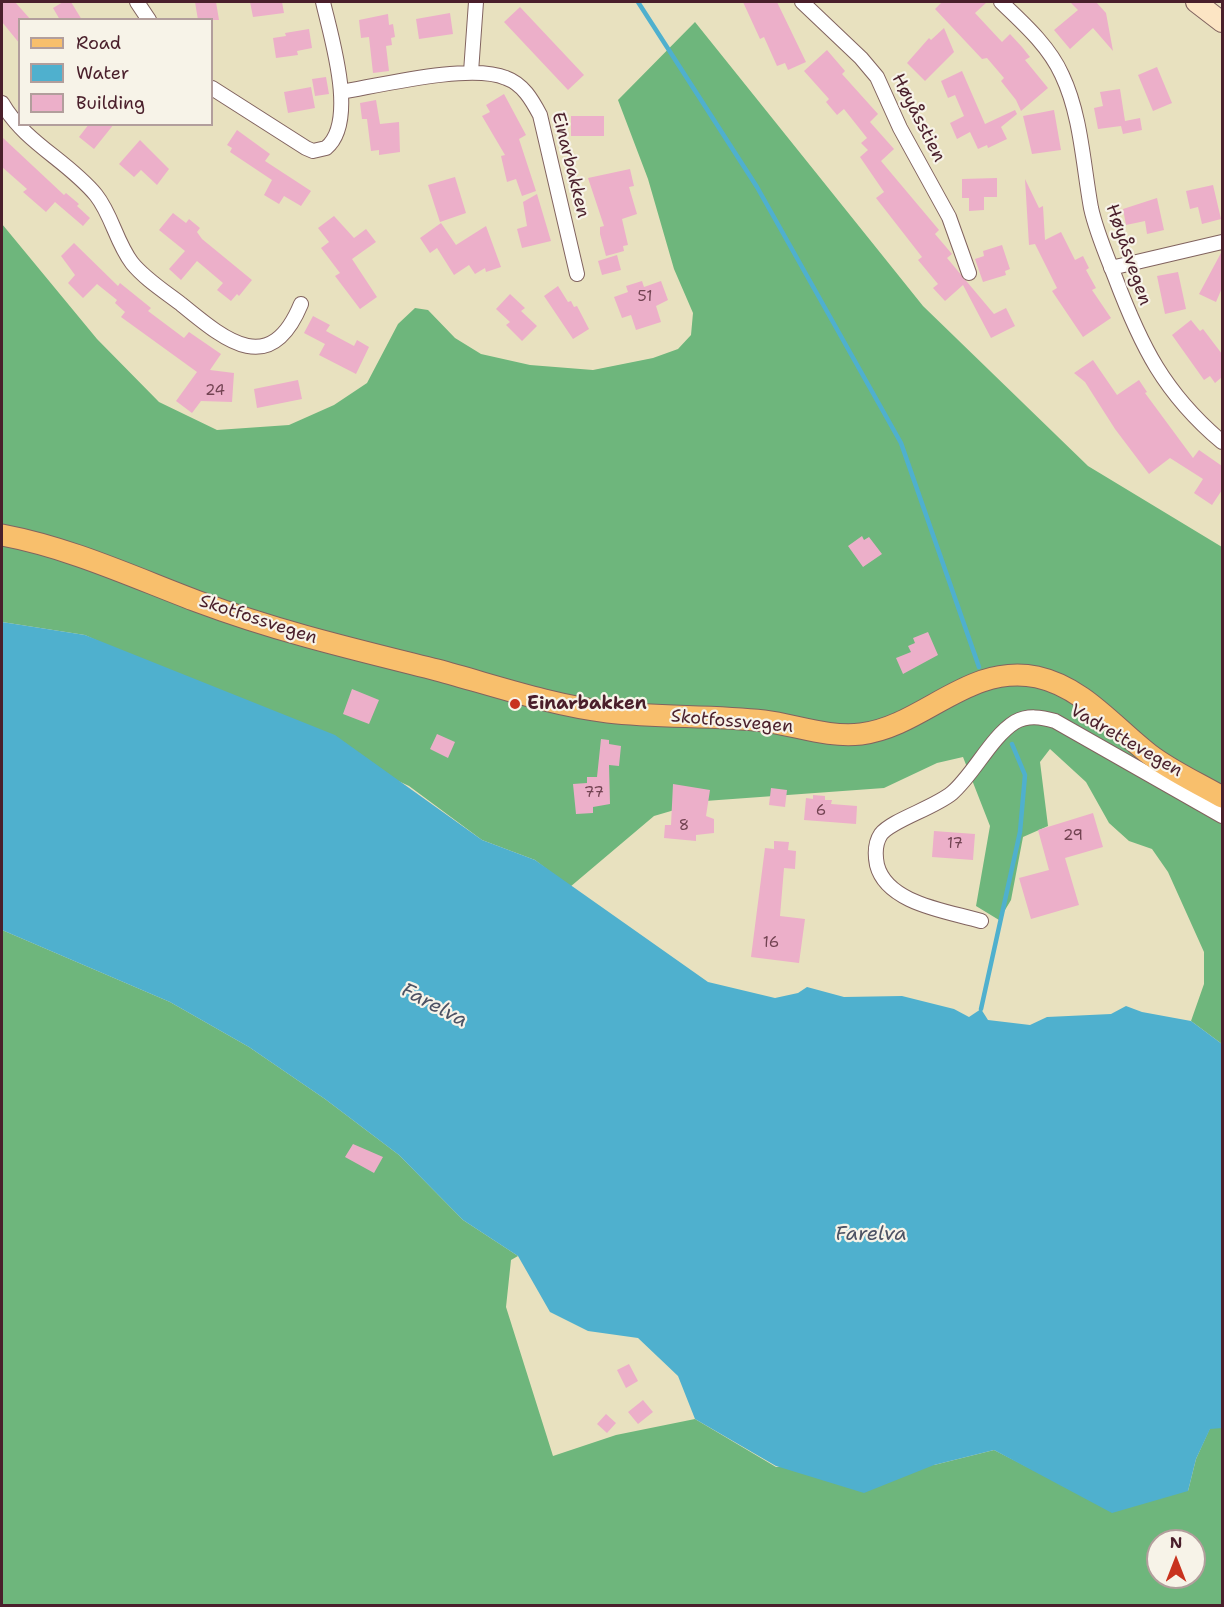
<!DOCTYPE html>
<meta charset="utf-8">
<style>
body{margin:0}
#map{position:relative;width:1224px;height:1607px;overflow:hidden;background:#e8e1bf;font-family:"Shantell Sans",sans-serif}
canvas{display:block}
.frame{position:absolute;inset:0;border:3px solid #4a1f2b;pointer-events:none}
.legend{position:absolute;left:18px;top:18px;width:195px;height:108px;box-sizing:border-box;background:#f7f3e8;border:2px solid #b29e9c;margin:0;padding:8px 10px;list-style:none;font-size:18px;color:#4a1f2b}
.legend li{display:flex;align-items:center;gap:12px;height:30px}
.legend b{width:30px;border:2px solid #b29e9c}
.north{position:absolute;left:1146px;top:1529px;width:60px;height:60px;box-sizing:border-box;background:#f7f3e8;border:2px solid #b29e9c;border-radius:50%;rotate:0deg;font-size:16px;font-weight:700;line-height:24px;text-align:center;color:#4a1f2b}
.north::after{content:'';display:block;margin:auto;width:21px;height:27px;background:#c8321e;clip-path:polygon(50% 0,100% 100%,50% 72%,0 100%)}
</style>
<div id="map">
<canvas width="1224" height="1607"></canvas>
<div class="frame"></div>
<ul class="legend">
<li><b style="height:8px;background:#f8bf6c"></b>Road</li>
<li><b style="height:16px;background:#4fb0ce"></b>Water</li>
<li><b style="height:16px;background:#ecafc9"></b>Building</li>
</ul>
<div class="north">N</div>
</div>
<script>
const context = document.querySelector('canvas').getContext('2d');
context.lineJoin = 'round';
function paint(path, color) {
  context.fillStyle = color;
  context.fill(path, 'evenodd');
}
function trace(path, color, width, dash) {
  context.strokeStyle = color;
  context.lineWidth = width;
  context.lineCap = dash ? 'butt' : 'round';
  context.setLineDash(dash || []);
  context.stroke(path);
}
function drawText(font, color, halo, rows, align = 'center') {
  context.font = font + ' "Shantell Sans",sans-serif';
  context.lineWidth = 4.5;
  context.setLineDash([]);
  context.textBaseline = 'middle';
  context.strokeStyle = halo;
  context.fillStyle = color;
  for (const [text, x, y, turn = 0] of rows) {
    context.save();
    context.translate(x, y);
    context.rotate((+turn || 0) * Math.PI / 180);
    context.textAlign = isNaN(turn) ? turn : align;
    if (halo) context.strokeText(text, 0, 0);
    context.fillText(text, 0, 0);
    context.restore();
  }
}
const forest = new Path2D(`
 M695,22L923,306L1088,466L1222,547V1044L1191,1021L1204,984V952L1168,872L1152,849L1129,841L1109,823L1086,782L1050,749L1040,762L1048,826L1023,837L1011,900L999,920L976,906L990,826L963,757L937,763L884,788L705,801L654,816L570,887L535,860L482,840L409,786L85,635L2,622V224L97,339L159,402L217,430L289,425L334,405L367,383L398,324L415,308L428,310L455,338L481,354L530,365L593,370L653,358L678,349L691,335L693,313L674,269L648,179L618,100Z
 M2,930L170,1002L249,1047L325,1099L399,1155L463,1220L518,1256L511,1260L506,1307L553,1456L616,1435L695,1419L776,1467L934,1465L994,1450L1049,1478L1188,1491L1196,1459L1210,1428H1222V1605H2ZM1158,1541H1194V1577H1158Z`);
const water = new Path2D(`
 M2,622L85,635L335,735L482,840L535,860L708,982L775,998L798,993L807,987L844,997L902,996L954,1009L969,1017L981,1009L988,1020L1030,1025L1047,1017L1111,1014L1126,1006L1142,1012L1191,1021L1222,1044V1428L1210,1429L1196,1459L1188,1491L1112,1513L994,1450L934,1465L864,1493L776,1466L695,1419L678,1376L638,1338L588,1331L550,1312L518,1256L463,1220L399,1155L325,1099L249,1047L170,1002L2,930Z`);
const stream = new Path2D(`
 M638,2L757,187L901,443L979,667
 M981,1009L1020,832L1025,775L1012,744`);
const building = new Path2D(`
 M2,2H15L31,20H20V44L2,22Z
 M63,2H71L82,20H60L53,8Z
 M195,2H216L219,20H198Z
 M250,2H282L284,13L253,17Z
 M743,2H777L806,62L788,70L785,63L777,66L764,37L760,39Z
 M942,2H987L975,13L1002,42L1010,34L1022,47L1030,57L1025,60L1048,88L1021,111L1016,100L1001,81L1004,78L987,58L982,59L935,9Z
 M1070,2H1096L1106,13L1113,51L1093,28L1070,49L1054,30L1078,10Z
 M520,7L584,75L568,90L504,22Z
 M450,13L453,34L419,39L416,19Z
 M388,14L389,25L393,24L395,37L391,38L392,45L386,46L389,71L373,73L369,37L361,38L359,20Z
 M944,28L954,52L925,81L907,63L929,38L931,40Z
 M309,29L312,48L297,51L298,55L276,58L273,38L286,36L285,33Z
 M827,50L845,71L842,74L878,114L870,122L894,149L881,161L939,230L935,234L952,254L947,258L994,314L1006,308L1015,326L991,338L963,285L945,301L933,288L938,284L918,260L922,257L876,198L884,192L860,157L868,150L861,143L867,138L844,109L837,115L826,102L829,99L804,71Z
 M1157,67L1172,103L1153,111L1138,75Z
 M962,71L985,124L1015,110L1017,114L1001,127L1007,139L988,148L987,145L978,149L970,132L957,139L950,123L964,116L955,95L948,98L941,81Z
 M326,77L329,94L315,96L312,79Z
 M311,87L315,108L288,113L284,92Z
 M1120,89L1125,121L1140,118L1142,130L1123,134L1121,126L1098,129L1094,108L1103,106L1100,92Z
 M504,94L526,135L519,139L536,191L522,196L516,179L507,182L501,156L505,155L482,116L490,112L486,105Z
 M376,100L380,124L399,122L400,152L379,155V150L371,151L367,119H362L360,103Z
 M1054,110L1061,150L1032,154L1023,116Z
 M571,116H604V136H571Z
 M89,124H114L94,149L79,137Z
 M237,130L270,154L265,161L311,191L301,206L284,196L279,204L264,195L272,180L230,152L232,148L227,145Z
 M2,137L64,195L66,193L79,204L77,206L90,218L83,226L55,202L46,212L23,192L27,189L2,167Z
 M140,140L169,169L157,185L141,170L134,177L119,164Z
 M630,169L634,186L629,187L637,214L622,219L628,245L623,246L624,251L606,256L600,234V227L604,226L588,178Z
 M455,177L466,213L440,222L428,185Z
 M997,178V197H984V210L969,211V198H962V179Z
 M1025,179L1039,208L1043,206L1045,240L1061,232L1075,260L1083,256L1089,268L1086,270L1096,288L1092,290L1111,318L1083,337L1052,291L1057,288L1035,244L1029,245Z
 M1213,185L1221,219L1202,224L1198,207L1190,209L1186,191Z
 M537,194L551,241L522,248L517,229L527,226L523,202Z
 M1157,198L1164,230L1147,234L1145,221L1126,225L1123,209Z
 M173,213L186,223L189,219L200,228L197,232L202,239L252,280L239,296L237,294L231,301L217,290L223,283L197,261L181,280L169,269L185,251L159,230Z
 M334,216L354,238L366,229L376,242L352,259L377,297L360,309L335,276L340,273L321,248L329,242L318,228Z
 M441,223L456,245L486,226L501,267L486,272L485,268L475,274L469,265L454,275L437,248L430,253L420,238Z
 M74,243L118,286L120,283L151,308L148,311L184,338L189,332L221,354L210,370L234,373L232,402L201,401L192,413L176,401L197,372L121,317L125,312L115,303L117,300L97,284L83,298L68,283L75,275L61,256Z
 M1002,245L1010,269L1005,271L1006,275L983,282L975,259L984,256L983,251Z
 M1222,251V288L1216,302L1199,294Z
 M617,255L621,270L602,275L598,261Z
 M1178,272L1186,309L1165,314L1157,276Z
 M642,281L644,287L661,281L668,300L656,306L661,322L636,330L631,315L622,318L614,297L628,292L626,286Z
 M558,286L568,302L571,301L574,307L577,306L589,329L573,339L544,296Z
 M510,294L525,308L521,311L537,326L522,341L506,325L510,322L496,309Z
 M313,316L330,325L326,331L354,346L357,340L369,347L356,374L319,355L325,344L304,333Z
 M1191,320L1200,331L1203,329L1222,354V377L1215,383L1210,376L1204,380L1172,335Z
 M1093,360L1117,395L1139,380L1147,392L1145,393L1193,458L1199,450L1222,466V490L1212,505L1194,493L1203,479L1170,458L1149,474L1115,429L1085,382L1074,373Z
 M298,380L302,399L257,408L254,389Z
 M862,536L864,540L869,537L882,554L863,567L848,546Z
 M928,632L938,655L903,674L896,658L911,652L908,646L915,643L913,638Z
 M352,689L379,700L369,724L343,714Z
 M437,734L455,742L448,758L430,749Z
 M601,739L609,740V744L621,746L619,766L609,765L610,804L593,807V813L576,814L573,784L587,783V777H597Z
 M673,784L710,790L706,816L714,819V833L696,835V841L664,838L665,825H671Z
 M771,788L787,790L785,807L769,805Z
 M813,795L825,796V800H832L831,804L857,806L856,824L804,820L806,798L813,799Z
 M1093,813L1103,847L1065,858L1079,905L1031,919L1019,878L1049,870L1038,830Z
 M934,831L975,834L973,860L932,857Z
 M774,841L789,842L788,850L796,851L795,869L784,868L780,916L805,919L799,963L751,957L765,848L774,849Z
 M353,1144L383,1157L374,1173L345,1157Z
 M629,1364L638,1381L626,1388L617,1370Z
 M643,1400L653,1412L638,1424L628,1412Z
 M606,1414L616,1423L607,1433L597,1424Z`);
const street = new Path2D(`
 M137,2L149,20
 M802,2L861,58L877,77L900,128L949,217L969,273
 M1001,2C1023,23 1049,46 1062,75C1081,115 1083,164 1091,208C1096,231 1106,254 1115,277C1141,346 1164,393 1222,442
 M471,72L476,2
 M212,88L306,148L313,151L326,148C358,122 331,37 323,2
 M341,92C382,85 471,63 506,78C523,84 532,100 540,115L577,274
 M2,103C25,143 67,160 96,195C112,215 116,242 132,263C145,279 164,291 181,304C225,340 270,379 301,304
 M1111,268L1222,242
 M981,921C948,911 887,904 877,865C875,855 875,843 881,834C892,820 934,808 952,793C974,774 991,737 1015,722C1028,715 1041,717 1055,721L1222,816`);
const secondary = new Path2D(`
 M1196,2L1222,22`);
const primary = new Path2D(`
 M2,535C71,548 133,577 199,602C276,631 357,650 437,670C493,685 550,705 608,712C660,718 712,715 764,721C796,725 828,738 861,734C924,726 968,663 1037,677C1083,687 1114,727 1149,754C1171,771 1198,783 1222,797`);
const markers = [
 [515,704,6,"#c8321e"]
];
const numberNames = [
 ["51",645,297],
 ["24",215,391],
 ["77",594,793],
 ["6",821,811],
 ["8",684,826],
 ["29",1073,836],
 ["17",955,844],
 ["16",771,943]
];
const streetNames = [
 ["Høyåsstien",918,118,63],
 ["Einarbakken",570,165,76],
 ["Høyåsvegen",1128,255,71],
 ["Skotfossvegen",258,620,18],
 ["Skotfossvegen",732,722,5],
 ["Vadrettevegen",1126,741,30]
];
const poiNames = [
 ["Einarbakken",527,704]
];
const waterNames = [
 ["Farelva",434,1006,28],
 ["Farelva",871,1235]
];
paint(forest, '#6eb67c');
paint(water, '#4fb0ce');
trace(stream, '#4fb0ce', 4.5);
paint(building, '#ecafc9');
trace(street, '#81635f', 16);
trace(secondary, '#81635f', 22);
trace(primary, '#81635f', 23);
trace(street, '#fff', 14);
trace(secondary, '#fce5c4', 20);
trace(primary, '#f8bf6c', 21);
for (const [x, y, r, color] of markers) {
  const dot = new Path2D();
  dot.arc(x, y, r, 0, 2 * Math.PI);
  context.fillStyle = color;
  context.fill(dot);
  trace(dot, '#f7f3e8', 2);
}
drawText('15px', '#724352', null, numberNames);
drawText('18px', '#4a1f2b', '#f7f3e8', streetNames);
drawText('bold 18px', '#4a1f2b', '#f7f3e8', poiNames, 'left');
drawText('italic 20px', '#4c5264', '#f7f3e8', waterNames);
</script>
